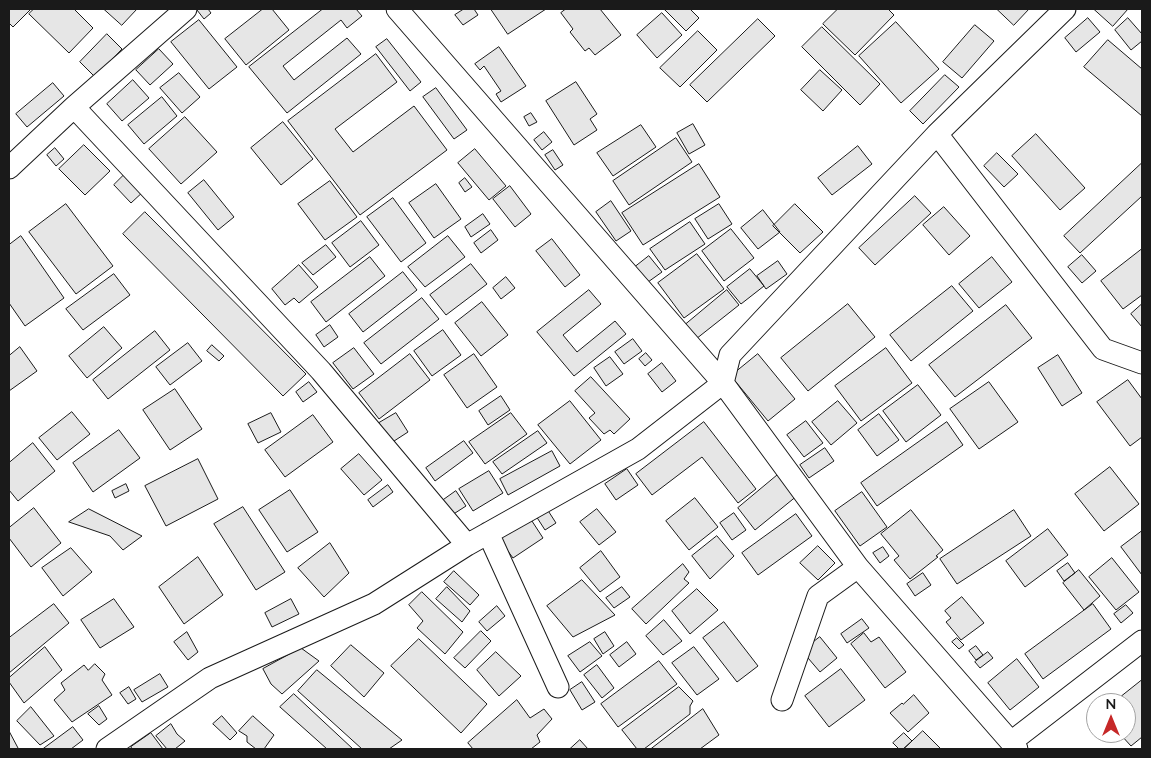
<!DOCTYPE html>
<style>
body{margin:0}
#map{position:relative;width:1151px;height:758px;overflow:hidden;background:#fff;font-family:Lato,sans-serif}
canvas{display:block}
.frame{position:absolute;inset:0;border:10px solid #1a1a1a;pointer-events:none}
.north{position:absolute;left:1086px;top:693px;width:50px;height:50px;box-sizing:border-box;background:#fff;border:1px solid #a3a3a3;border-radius:50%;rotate:0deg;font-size:14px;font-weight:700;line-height:20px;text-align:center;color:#1a1a1a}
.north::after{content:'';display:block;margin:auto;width:18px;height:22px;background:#c62828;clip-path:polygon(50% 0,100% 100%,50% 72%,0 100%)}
</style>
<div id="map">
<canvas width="1151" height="758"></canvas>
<div class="frame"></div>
<div class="north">N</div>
</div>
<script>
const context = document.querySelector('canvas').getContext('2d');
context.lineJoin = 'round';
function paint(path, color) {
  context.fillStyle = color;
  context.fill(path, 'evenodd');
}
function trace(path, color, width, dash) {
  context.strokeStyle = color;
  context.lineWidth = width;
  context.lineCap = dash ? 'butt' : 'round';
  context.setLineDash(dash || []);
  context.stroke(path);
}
const building = new Path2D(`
 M9,9H31L13,27L9,23Z
 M34,9H74L93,28L69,53L29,14Z
 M104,9H137L122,25Z
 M198,9H208L211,13L204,19L197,10Z
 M263,9H272L289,30L246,65L225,39Z
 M323,9H356L362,16L347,28L341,20L283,66L294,80L347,38L361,54L287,113L249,67Z
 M464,9H474L478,15L463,25L455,15Z
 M491,9H546L508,34Z
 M566,9H600L621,35L595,55L589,48L585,51L570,32L573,29L561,13Z
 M666,9H690L699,18L686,31L665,10Z
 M838,9H888L894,15L855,55L823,24Z
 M997,9H1029L1014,25Z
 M1094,9H1128L1113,26Z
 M662,13L682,35L657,58L637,35Z
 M1088,18L1100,32L1076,52L1065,38Z
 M1128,18L1142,34V41L1131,50L1115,30Z
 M758,19L775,36L707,102L690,85Z
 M199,20L237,67L209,89L171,42Z
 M896,22L939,69L901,103L859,56Z
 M975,25L994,41L962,78L943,62Z
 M822,27L880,84L860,105L802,47Z
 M698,31L717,50L680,87L660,68Z
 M107,34L122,49L95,77L80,62Z
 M387,39L421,82L410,91L376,47Z
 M1108,40L1142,69V116L1084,67Z
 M499,47L526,86L501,102L496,94L501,91L484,66L480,70L475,64Z
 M159,49L173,64L150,85L136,70Z
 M376,54L397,82L335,129L353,152L414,106L447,150L360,215L288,121Z
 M820,70L842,90L823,111L801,90Z
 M179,73L200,97L182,113L160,88Z
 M945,75L959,87L923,124L910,111Z
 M133,80L149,98L122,121L107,104Z
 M576,82L597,114L590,119L597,130L574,145L546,101Z
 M53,83L64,96L27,127L16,114Z
 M436,88L467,130L454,139L423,97Z
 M162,97L177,116L144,144L128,125Z
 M531,113L537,122L529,126L524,117Z
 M185,117L217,152L181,184L149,149Z
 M283,122L313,159L281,185L251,148Z
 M693,124L705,145L689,154L677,133Z
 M641,125L656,147L613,176L597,153Z
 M544,132L552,142L542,150L534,140Z
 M1036,134L1085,188L1060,210L1012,156Z
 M676,138L692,162L629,205L613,181Z
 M84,145L110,171L85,195L59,169Z
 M858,146L872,164L832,195L818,178Z
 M55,148L64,159L56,166L47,155Z
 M475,149L506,186L489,200L458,163Z
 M553,150L563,165L555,170L545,155Z
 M997,153L1018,174L1004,187L984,166Z
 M1142,163V196L1080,253L1064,236Z
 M699,164L720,197L643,245L622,213Z
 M127,172L145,190L131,203L114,185Z
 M465,178L472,187L465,192L459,183Z
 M204,180L234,217L218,230L188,193Z
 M330,181L357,217L325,240L298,204Z
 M436,184L461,219L434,238L409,203Z
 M510,186L531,214L515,227L493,199Z
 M915,196L931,213L875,265L859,248Z
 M393,198L426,243L401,262L367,217Z
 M611,201L631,231L616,241L596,212Z
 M66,204L113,266L76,294L29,232Z
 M719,204L732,224L708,239L695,219Z
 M795,204L823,232L800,253L773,226Z
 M944,207L970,236L949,255L923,225Z
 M763,210L780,232L758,249L741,228Z
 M145,212L306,374L283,396L123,234Z
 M483,214L490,224L471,237L465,227Z
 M361,221L379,245L350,267L332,243Z
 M690,222L705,244L665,270L650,249Z
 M731,229L754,258L724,281L702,251Z
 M491,230L498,240L481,253L474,243Z
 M21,236L64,298L25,326L9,303V245Z
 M448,236L465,257L425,287L408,267Z
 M552,239L580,275L565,287L536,251Z
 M326,245L336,257L313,275L302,263Z
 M1142,249V295L1123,309L1101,281Z
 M697,254L724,289L684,318L658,283Z
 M1082,255L1096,271L1082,283L1068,267Z
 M649,256L662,272L648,282L635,267Z
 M370,257L385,276L326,322L311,302Z
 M992,257L1012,282L979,308L959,284Z
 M778,261L787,274L766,289L757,276Z
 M471,264L487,284L446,315L430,295Z
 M299,265L318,287L299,303L294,298L285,305L272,289Z
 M750,269L764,286L741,304L727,287Z
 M403,272L417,290L363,332L349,314Z
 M114,274L130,295L83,330L66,309Z
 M506,277L515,288L501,299L493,288Z
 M952,286L973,311L911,361L890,335Z
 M589,290L601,304L563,335L577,352L615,321L626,334L574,376L537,332Z
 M727,290L739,305L696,339L685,325Z
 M422,298L439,319L381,364L364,343Z
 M482,302L508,335L481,356L455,323Z
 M848,304L875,337L808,391L781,358Z
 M1142,304V327L1131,314Z
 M1006,305L1032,338L955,397L929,365Z
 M330,325L338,337L324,347L316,335Z
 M104,327L122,348L87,378L69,356Z
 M443,330L461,355L432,376L414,351Z
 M155,331L170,350L108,399L93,380Z
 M633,339L642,351L624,364L615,352Z
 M188,343L202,361L170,385L156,367Z
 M212,345L224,356L219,361L207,351Z
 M20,347L37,371L9,391V356Z
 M354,348L374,374L353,389L333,363Z
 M886,348L912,383L861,421L835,386Z
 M646,353L652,360L645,366L639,359Z
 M410,354L430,380L379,419L359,393Z
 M474,354L497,387L467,408L444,375Z
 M758,354L795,399L768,421L731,376Z
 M1058,355L1082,393L1062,406L1038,368Z
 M610,357L623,374L606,386L594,368Z
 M662,363L676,381L662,392L648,374Z
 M591,377L630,419L614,434L610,430L604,434L589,418L595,413L575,391Z
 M1128,380L1142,399V437L1130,446L1097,402Z
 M309,382L317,392L303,402L296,392Z
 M989,382L1018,422L979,449L950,409Z
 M918,385L941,415L906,442L883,411Z
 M175,389L202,429L170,450L143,410Z
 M501,396L510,410L488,425L479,411Z
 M570,401L601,440L570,464L538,425Z
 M838,401L857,423L831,445L812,422Z
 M72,412L90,434L57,460L39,438Z
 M271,413L281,432L258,443L248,424Z
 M396,413L408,432L391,443L379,423Z
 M511,413L527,434L485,464L469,442Z
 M879,414L899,440L877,456L858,430Z
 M313,415L333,442L285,477L265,450Z
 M806,421L823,443L804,457L787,435Z
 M704,422L756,489L738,503L702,457L652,495L636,474Z
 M947,422L963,445L877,506L861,483Z
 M119,430L140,458L93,492L73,463Z
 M538,431L547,443L502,474L493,462Z
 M464,441L473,453L435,481L426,468Z
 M33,443L55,471L18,501L9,490V463Z
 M825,448L834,461L809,478L800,465Z
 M552,451L560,466L508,495L500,479Z
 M359,454L382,480L364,495L341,469Z
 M198,459L218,499L166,526L145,486Z
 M1110,467L1139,504L1104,531L1075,494Z
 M627,469L638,485L616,500L605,484Z
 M489,471L503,493L473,511L459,489Z
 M780,473L798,495L755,530L738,508Z
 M126,484L129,491L115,498L112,491Z
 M388,485L393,492L373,507L368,500Z
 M290,490L318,532L287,552L259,510Z
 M456,491L466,506L452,515L442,501Z
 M862,492L887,527L860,546L835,511Z
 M695,498L718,527L689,550L666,521Z
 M243,507L285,572L256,590L214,524Z
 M34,508L61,543L31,567L9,538V528Z
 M89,509L142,536L123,550L110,536L69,522Z
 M547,509L556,523L545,530L536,516Z
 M597,509L616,532L599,545L580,522Z
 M911,510L943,550L936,556L938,557L910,579L894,560L899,556L881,534Z
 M1014,510L1031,536L957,584L940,559Z
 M734,513L746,530L732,540L720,523Z
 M796,514L812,536L758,575L742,553Z
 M530,518L543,538L513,558L499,539Z
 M1048,529L1068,555L1025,587L1006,561Z
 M1142,531V575L1121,547Z
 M717,536L734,556L710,579L692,556Z
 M330,543L349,573L324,597L298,568Z
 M818,546L835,563L818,580L800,563Z
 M883,547L889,556L880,563L873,553Z
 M71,548L92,572L63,596L42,568Z
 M601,551L620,577L600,592L580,568Z
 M198,557L223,595L184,624L159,587Z
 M1112,558L1139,592L1116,610L1089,577Z
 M1068,563L1075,573L1064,581L1057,571Z
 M683,564L689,572L684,579L689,583L646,624L632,609Z
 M1079,570L1100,596L1084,610L1063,583Z
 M454,571L479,595L470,605L444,582Z
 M923,573L931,585L915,596L907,584Z
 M582,580L615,615L573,637L547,606Z
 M447,587L470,611L462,622L436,599Z
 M622,587L630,597L614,608L606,598Z
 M697,589L718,610L690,634L672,611Z
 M422,592L463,632L445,654L417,628L423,621L409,605Z
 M962,597L984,623L961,640L946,622L951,618L945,611Z
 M114,599L134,627L100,648L81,620Z
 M291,599L299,614L272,627L265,613Z
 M54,604L69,623L9,673V638Z
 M1093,604L1111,629L1043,679L1025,654Z
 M1126,605L1133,613L1121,623L1114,614Z
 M497,606L505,616L487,631L479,622Z
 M862,619L869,628L847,643L841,634Z
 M664,620L682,641L663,655L646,636Z
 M724,622L758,666L737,682L703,638Z
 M481,631L491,641L465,668L454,658Z
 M187,632L198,652L188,660L174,642Z
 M605,632L614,646L603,654L594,639Z
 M864,633L871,642L879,637L906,672L885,688L851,644Z
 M820,637L837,658L820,672L802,651Z
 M957,638L964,645L959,649L952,642Z
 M419,639L487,704L461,733L391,666Z
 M590,642L602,656L580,672L568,656Z
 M627,642L636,654L619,667L610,655Z
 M351,645L384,673L364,697L331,666Z
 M976,646L983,655L976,660L969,651Z
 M45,647L62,670L24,703L9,682V678Z
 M694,647L719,679L697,695L672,663Z
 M301,648L319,661L282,694L271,684L263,669Z
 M496,652L521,676L499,696L477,670Z
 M988,652L993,658L980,668L975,662Z
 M1017,659L1039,687L1010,710L988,683Z
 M659,661L677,684L618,727L601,704Z
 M95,664L105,674L102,680L112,695L72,722L54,700L65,690L61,683L84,665L88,670Z
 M597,665L614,688L602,698L584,675Z
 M841,669L865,700L829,727L805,696Z
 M317,670L402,740L389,749H362L298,691Z
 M160,674L168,687L142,702L134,690Z
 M1142,680V737L1131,746L1121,735L1118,738L1113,733H1126V703H1113Z
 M582,682L595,702L582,710L570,690Z
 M129,687L136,699L128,704L120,693Z
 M679,687L693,701L690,706V714L644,749H637L622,730Z
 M294,694L353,749H327L280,707Z
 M914,695L929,713L908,732L890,713L902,703L903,704Z
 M517,700L530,718L544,709L552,719L537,735L540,742L531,749H473L468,743Z
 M99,706L107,719L99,725L88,714Z
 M31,707L54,736L40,745L17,721Z
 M703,709L719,735L700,749H651Z
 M222,716L237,733L230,740L213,724Z
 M253,716L274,735L264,749H256L247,742V736L239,731Z
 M171,724L177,734L185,741L175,749H167L156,736Z
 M73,727L83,740L71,749H43Z
 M9,731L18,748L17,749H9Z
 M923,731L941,749H904Z
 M151,733L163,749H132L131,747Z
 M904,733L912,741L903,749H899L893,743Z
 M580,740L588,749H570Z`);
const street = new Path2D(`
 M397,9L723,383L858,567L1017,749
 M74,107L321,371L467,545
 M937,134L1103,349L1142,363
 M9,168L74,107L186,9
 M488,533L558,687
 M782,700L818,596L858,567
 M1011,742L1142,641
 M107,749L210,678L374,604L467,545L638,449L723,383L730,355L937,134L1065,9`);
paint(building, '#e6e6e6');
trace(building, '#1a1a1a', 1);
trace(street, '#1a1a1a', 23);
trace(street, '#fff', 21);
</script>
